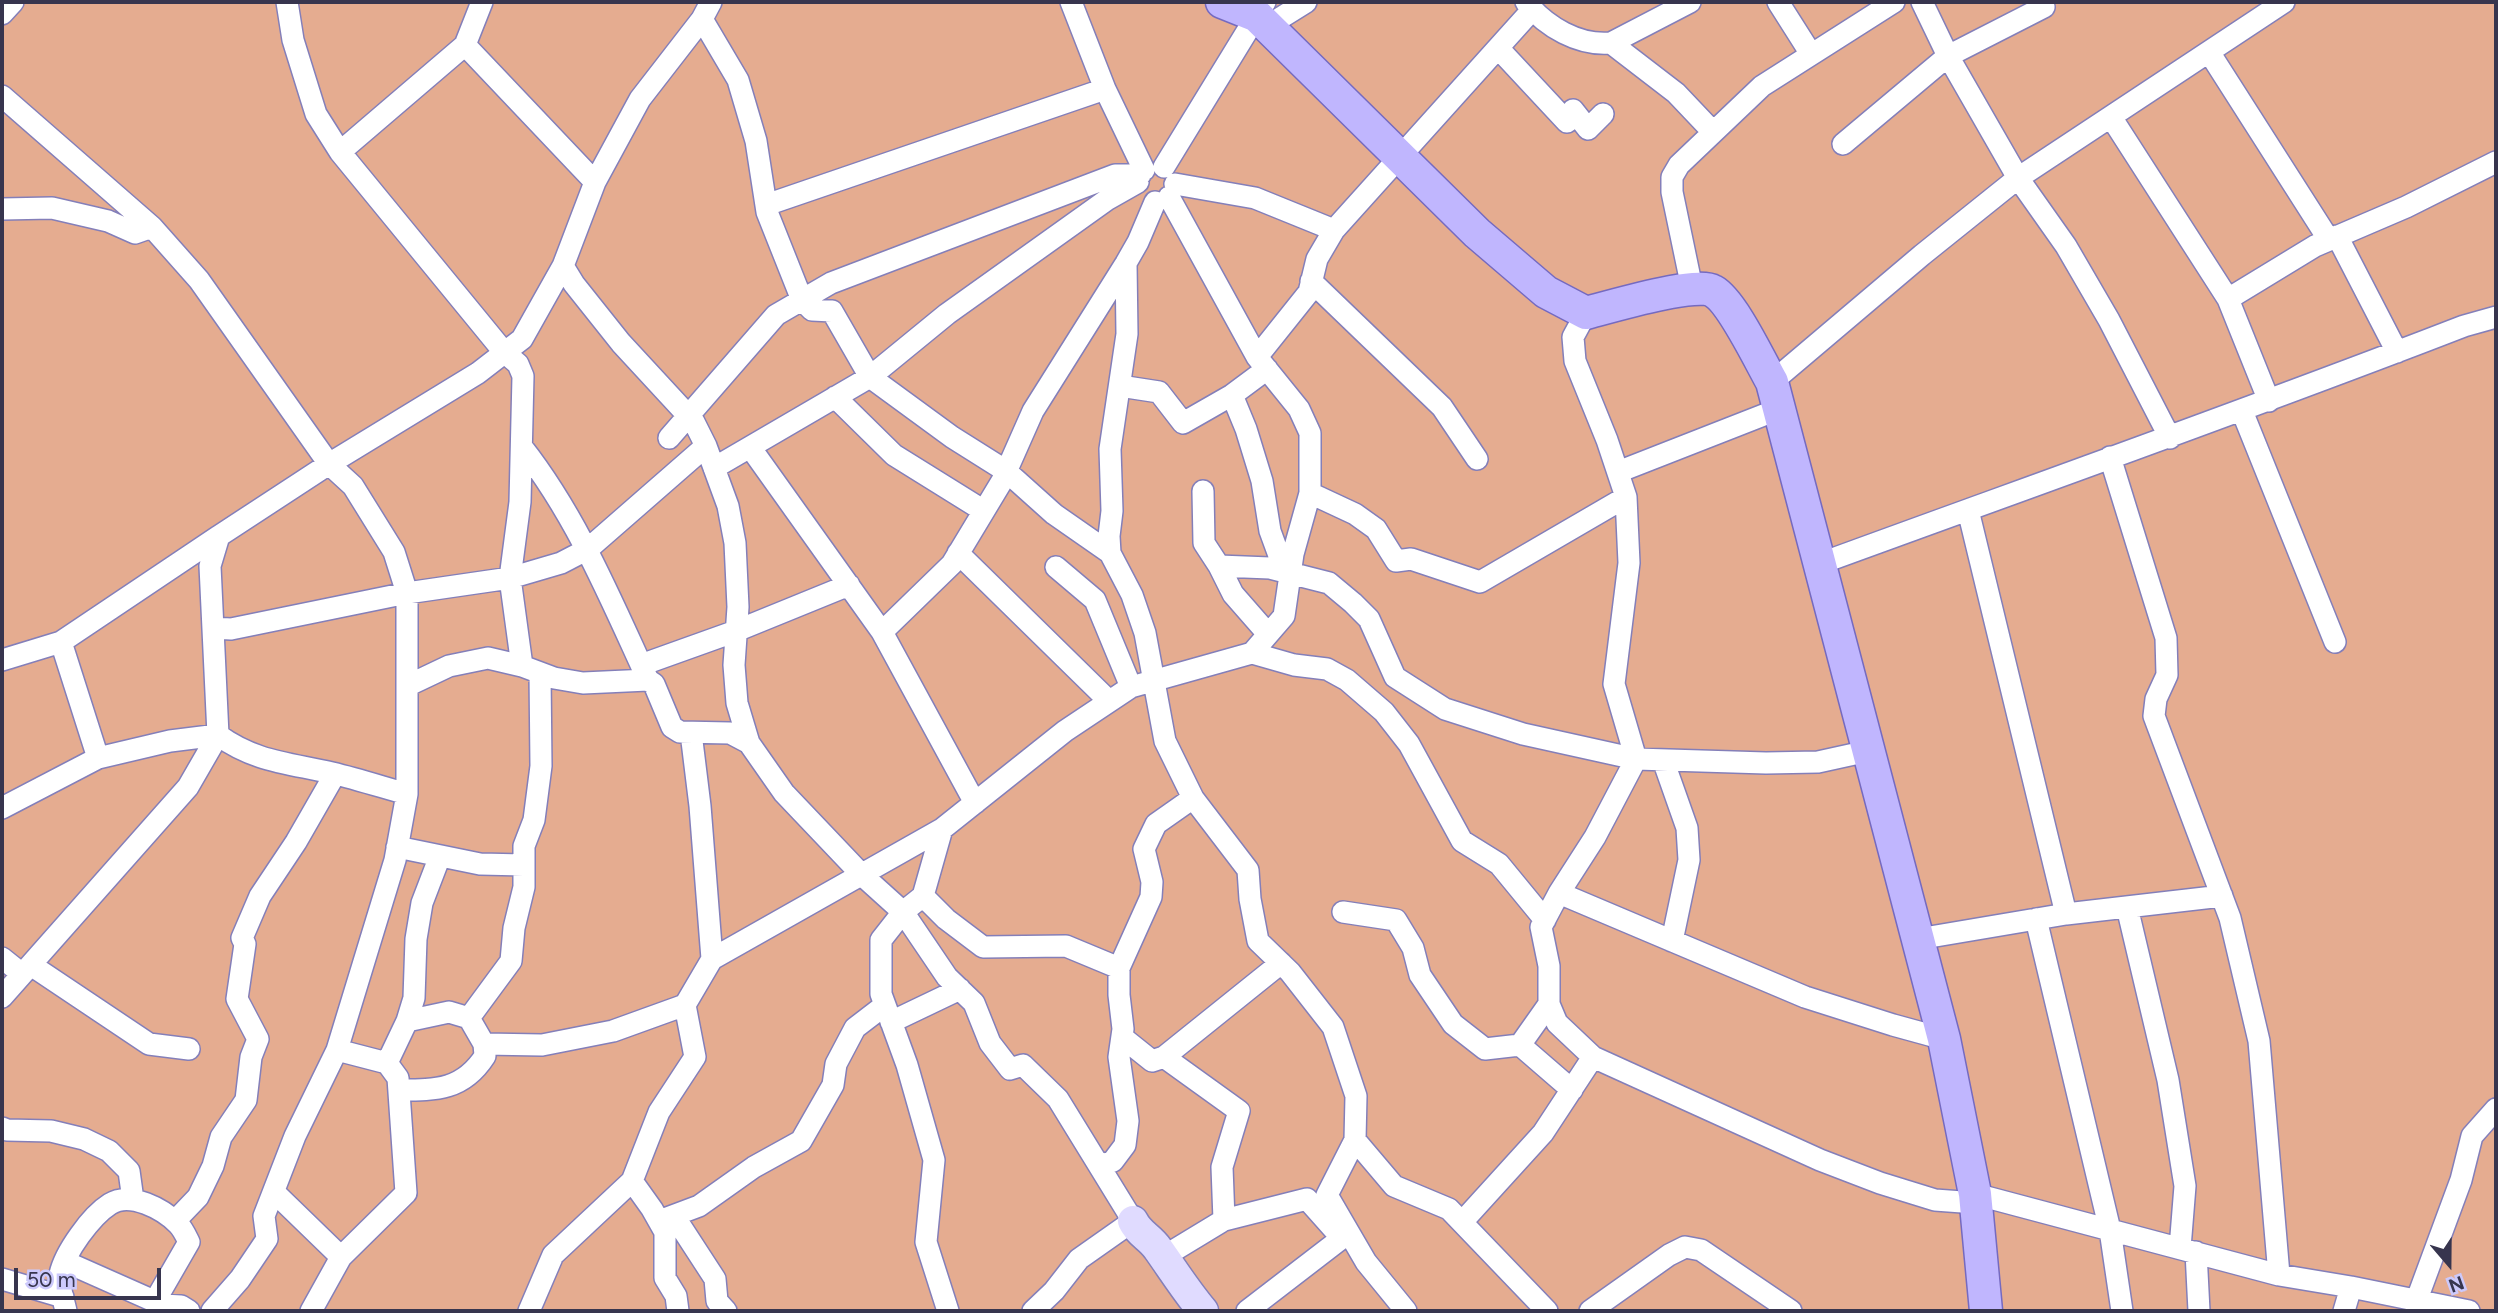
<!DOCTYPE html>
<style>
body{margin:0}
#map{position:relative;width:2498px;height:1313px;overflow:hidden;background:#ccc9fc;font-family:Figtree,sans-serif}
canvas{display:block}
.frame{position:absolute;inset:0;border:4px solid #37354e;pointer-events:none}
.north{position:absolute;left:2414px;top:1229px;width:70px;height:70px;-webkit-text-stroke:5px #ccc9fc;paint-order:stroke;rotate:160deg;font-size:19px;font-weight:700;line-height:28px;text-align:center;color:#37354e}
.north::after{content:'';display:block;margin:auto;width:24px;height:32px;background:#37354e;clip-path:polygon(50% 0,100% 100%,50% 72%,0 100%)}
.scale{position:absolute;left:14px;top:1268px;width:147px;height:32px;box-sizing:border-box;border:4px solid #37354e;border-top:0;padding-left:9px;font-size:21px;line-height:24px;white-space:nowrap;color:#37354e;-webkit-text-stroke:5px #ccc9fc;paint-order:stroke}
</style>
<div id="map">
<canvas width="2498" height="1313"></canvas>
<div class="frame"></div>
<div class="north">N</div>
<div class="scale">50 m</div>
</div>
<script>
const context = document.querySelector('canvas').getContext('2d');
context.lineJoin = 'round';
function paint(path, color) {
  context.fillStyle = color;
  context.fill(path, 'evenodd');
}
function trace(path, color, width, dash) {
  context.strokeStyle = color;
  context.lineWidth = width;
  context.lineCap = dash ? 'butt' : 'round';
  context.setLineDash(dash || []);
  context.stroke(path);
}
const green = new Path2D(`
 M2,2H2496V1311H2Z`);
const street = new Path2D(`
 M287,2L293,40L316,114L340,152L504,352L518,364L523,376L520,502L510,578L522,666
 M1071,2L1105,89L1144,170
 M1526,2C1546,27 1579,46 1611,43L1690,2
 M1778,2L1811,54
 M1922,2L1948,56L2018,178L2066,246L2109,320L2170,438
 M2,14L13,2
 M702,19L738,80L756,141L767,212L802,300L812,310L832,311L870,377L714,468
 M1266,27L1306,2
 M1611,43L1676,93L1713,132
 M465,45L595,182
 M1498,48L1567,122L1573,110L1588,129L1603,114
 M2209,52L2329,240
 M2,96L152,227L199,280L329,464L353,486L394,552L407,593V794L395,860L337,1050L387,1063L398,1078L406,1193L341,1257L311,1311
 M2111,117L2228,299L2315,246L2406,207L2496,162
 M1843,144L1948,56L2044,7
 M340,152L465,45L482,2
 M1164,167L1265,2
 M1138,182L1108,199L947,314L870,377L952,437L1006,471L1054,514L1110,553L1132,595L1145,633L1165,741L1193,798L1248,870L1250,899L1258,941L1290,972L1333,1027L1356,1096L1355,1140L1327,1195L1366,1262L1406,1311
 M1175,184L1255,198L1334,230
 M1169,197L1257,357L1299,409L1310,433V493L1293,554L1284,616L1252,653
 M766,205L1105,89
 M2,209L52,208L108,221L135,233L152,227
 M2337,236L2397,352
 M563,266L574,284L621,343L694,422L706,446L728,506L735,543L738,607L734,665L737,703L749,743L784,793L862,875L903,912L881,940V994L907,1065L934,1160L926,1242L948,1311
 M1311,281L1442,407L1477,459
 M1692,288L1672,192V177L1679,165L1762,86L1894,2
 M2228,299L2269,401
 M1586,313L1573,337L1575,361L1607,440L1626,497L1629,563L1614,684L1636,759L1766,763L1818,762L1868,751
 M1257,357L1309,292L1317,259L1334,230L1532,10
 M1772,382L1922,255L2018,178L2284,2
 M1120,386L1159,392L1183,423L1232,395L1267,369
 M1232,395L1246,429L1262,481L1270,531L1285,572
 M835,397L894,455L984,511
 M2242,411L2335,642
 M669,438L776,315L831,283L1115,175H1140
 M522,447C577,517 611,600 648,680
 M750,447L882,632L975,803
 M2110,457L2166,638L2167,675L2156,699L2154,716L2230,918L2259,1041L2279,1275
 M1618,472L1779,409
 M1203,491L1204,543L1219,566L1233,594L1268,634
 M1310,493L1355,514L1376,529L1396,561L1411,559L1480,582L1626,497
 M1968,510L2066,914
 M958,553L1109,701
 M1110,553L1109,536L1112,511L1110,449L1127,334L1126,263L1138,242L1155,202
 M1819,564C2035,485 2250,409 2464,326L2496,317
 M1219,566L1270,568L1329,583L1353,603L1369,619L1395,677L1445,709L1523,734L1636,759L1595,837L1559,893L1541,927L1549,966V1004L1557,1023L1593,1057L1820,1160L1880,1183L1935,1200L1976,1203
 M1056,567L1095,600L1131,687
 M213,628L231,629L407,593L510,578L561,563L588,549L706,446
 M882,632L952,564L1002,481L1033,411L1126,263
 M61,642L98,758
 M2,660L61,642L219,536
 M641,665L736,631L849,585
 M409,685L449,666L488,658L522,666L554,678L583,683L648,680L654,684L672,727L680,732L730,733L749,743
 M691,733L700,806L712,959
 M1663,760L1687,828L1689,860L1672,941
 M2,808L98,758L170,741L218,735C255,762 289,763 332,773C357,779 382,787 407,794
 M942,829L923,896L903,912L947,977L974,1003L990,1043L1010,1069L1023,1065L1058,1099L1133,1221L1079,1259L1054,1291L1033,1311
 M397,847L480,864L524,865
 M1559,893L1805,997L1893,1025L1944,1039
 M923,896L946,919L983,947L1066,946L1119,968
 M2127,907L2168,1080L2185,1186L2180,1248
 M1343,912L1396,920L1413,948L1420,975L1453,1024L1485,1049L1520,1045L1549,1004
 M2036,919L2110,1230L2122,1311
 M1918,939L2066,914L2222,896
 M2,958L22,974
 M31,965L149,1044L189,1049
 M2,997L188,787L218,735L210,566L219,536L329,464L478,373L522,339L563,266L595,182L640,99L702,19L711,2
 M469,1018L511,961L514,928L524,887V846L534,820L541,766L540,673
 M891,1022L960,989
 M1122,1037L1152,1061L1164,1057L1239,1111L1222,1167L1224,1220
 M484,1044L542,1045L613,1031L685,1005L712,959L942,829L1065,731L1131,687L1252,653L1294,665L1327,669L1347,680L1384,712L1409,744L1462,841L1499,864L1545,920
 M1520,1045L1572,1090
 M1164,1057L1281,963
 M387,1063L407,1021L414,998L416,939L422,903L440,856
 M400,1090C437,1090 463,1090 485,1056L484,1044L469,1018L449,1012L407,1021
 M2,1128L7,1130L51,1131L84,1139L109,1151L129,1171L133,1200
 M1355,1140L1394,1186L1449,1209L1547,1311
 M1101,1166L1113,1161L1125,1145L1128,1121L1119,1057L1123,1029L1119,995V968L1151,897L1152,882L1144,849L1156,824L1193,798
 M274,1192L341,1257
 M1975,1194L2279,1275L2351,1287L2469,1311
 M674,1216L715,1279L717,1301L726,1311
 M175,1221L198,1197L213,1166L221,1137L246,1100L251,1057L258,1039L237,999L245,944L242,938L260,896L296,842L335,774
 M659,1221L699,1206L754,1167L801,1141L833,1085L836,1064L855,1028L885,1005
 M1463,1221L1543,1133L1593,1057
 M2196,1252L2199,1311
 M1163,1257L1224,1220L1307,1199L1339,1235
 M66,1262L163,1305L181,1306L189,1311
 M2,1279L63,1297
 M2417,1299L2461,1180L2472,1136L2496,1109
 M66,1311C64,1301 58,1285 60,1274C65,1252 91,1216 110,1204C130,1191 163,1209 178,1224C183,1229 186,1236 189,1242L155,1301
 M212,1311L240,1279L267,1239L264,1216L295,1136L337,1050
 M529,1311L553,1255L632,1181
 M678,1311L676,1296L665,1278V1232L652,1209L632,1181L659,1112L695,1057L685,1005
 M1247,1311L1342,1238L1350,1235
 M1590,1311L1669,1255L1685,1247L1701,1250L1791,1311
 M2344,1311L2351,1287`);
const secondary = new Path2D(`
 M1133,1221C1139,1234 1150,1237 1158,1249C1173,1270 1186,1291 1203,1311`);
const primary = new Path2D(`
 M1222,2L1257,16L1477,233L1546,292L1586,313C1609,307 1696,281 1713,291C1732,301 1760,361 1772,382L1944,1039L1975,1194L1986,1311`);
paint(green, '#e5ac90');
trace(street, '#847fb9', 24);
trace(secondary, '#847fb9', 33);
trace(primary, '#756ac0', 35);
trace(street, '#fff', 21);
trace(secondary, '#e0dbff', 30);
trace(primary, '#c0b6fe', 32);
</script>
